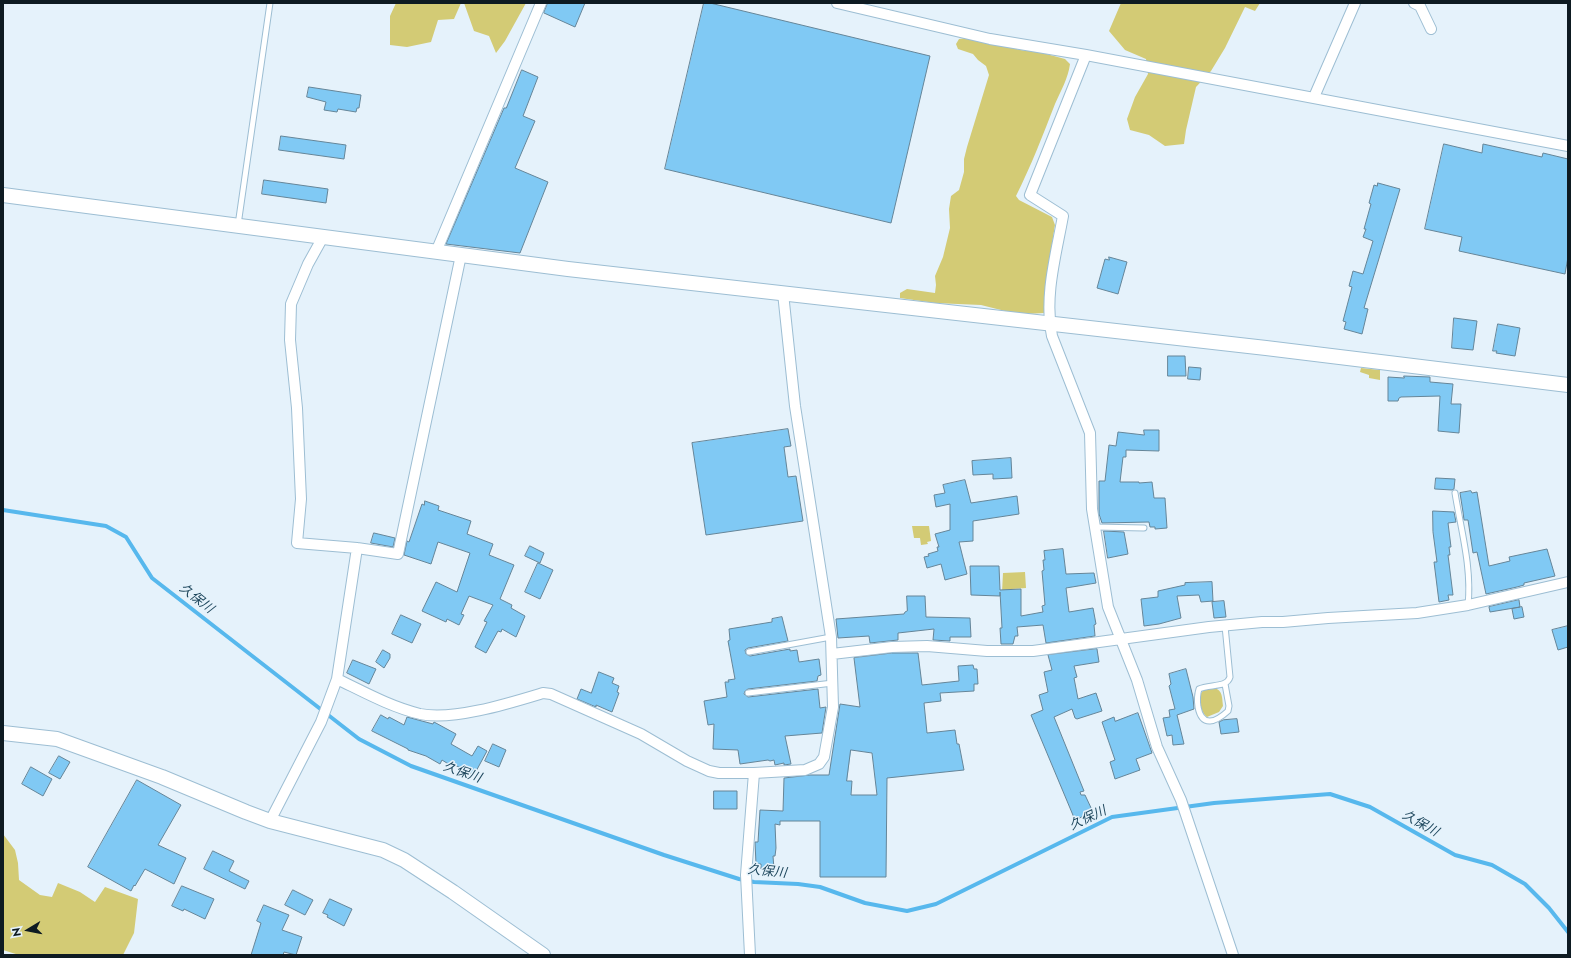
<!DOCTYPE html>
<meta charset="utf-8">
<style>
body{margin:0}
#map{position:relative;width:1571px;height:958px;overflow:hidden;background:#e5f2fb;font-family:Jost,sans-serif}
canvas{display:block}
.frame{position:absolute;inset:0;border:4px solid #0e1b22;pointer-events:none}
.north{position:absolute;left:8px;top:910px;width:40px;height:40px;-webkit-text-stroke:3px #e5f2fb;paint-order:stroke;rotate:260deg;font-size:11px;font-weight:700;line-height:16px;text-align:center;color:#0e1b22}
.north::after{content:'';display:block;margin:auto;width:14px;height:18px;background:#0e1b22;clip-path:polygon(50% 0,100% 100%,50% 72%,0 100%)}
</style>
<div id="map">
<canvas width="1571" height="958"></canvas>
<div class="frame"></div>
<div class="north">N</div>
</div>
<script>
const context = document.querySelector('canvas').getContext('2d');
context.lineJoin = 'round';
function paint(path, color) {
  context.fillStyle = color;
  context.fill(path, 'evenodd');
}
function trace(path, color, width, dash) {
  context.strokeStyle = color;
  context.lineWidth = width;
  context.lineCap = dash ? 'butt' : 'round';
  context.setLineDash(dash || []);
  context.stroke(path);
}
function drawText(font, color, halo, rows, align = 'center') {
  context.font = font + ' Jost,"Noto Sans JP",sans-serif';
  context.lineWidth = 3;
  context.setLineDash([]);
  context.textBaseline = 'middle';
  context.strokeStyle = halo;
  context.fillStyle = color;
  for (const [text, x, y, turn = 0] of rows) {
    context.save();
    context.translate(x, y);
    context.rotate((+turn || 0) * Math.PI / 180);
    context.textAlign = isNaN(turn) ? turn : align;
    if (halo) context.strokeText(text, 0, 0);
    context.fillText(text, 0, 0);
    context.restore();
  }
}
const green = new Path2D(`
 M396,3H461L454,19L438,20L431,42L407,47L390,45V16Z
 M464,3H526L505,41L496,53L489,36L474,31Z
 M1121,3H1260L1255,11L1245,7L1225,48L1211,71L1196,87L1186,130L1184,144L1165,146L1149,135L1130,130L1127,119L1135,97L1148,74L1146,59L1125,50L1109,31Z
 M967,38L990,41L1020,50L1039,52L1065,59L1070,64C1068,79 1061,90 1055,104C1043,135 1031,166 1016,196L1019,200L1052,217L1055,225L1048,269L1044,313L1026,314L1005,311L981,305L935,303L900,298V293L907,289L935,293L936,285L935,276L943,257L950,228L949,209L951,196L959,190L964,172V159L967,147L989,75L986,66L978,60L973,54L958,49L956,44L959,39Z
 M1361,368L1380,370V380L1369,378V375L1360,372Z
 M912,526H929L931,541L927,542L928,544L921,545L920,538H914Z
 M1025,572L1026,588L1012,589V592H1002L1003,573Z
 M1214,688C1223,690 1222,698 1223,706L1219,712L1207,717C1201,713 1196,695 1204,690C1207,688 1211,689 1214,688Z
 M3,834L15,850L18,863L19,880L40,895L52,897L58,883L80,892L95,902L105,887L138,899L134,933L123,955H19L3,950Z`);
const stream = new Path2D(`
 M3,510L106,526L126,537L152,578L359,739L411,766L664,855L739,879L754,882L798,884L820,887L865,903L907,911L936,904L1112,817L1214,803L1330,794L1370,807L1455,855L1492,865L1525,884L1549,908L1568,932`);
const building = new Path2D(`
 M548,3H585L575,27L544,13Z
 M704,3H710L930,56L891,223L665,169Z
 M522,70L538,77L523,116L535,121L515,168L548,182L520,253L446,244L504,108H506Z
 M309,87L361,95L359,108H357L356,112L338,109L337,112L324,110L326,102L307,97Z
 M281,136L346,145L344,159L279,150Z
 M1444,144L1482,153L1483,144L1542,157L1543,153L1568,159V257L1565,274L1459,251L1462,237L1425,229Z
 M264,180L328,189L326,203L262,194Z
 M1378,183L1400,189L1364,308L1368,309L1362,334L1344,329L1346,322L1343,321L1352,287L1349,286L1353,271L1363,274L1373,241L1363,237L1366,229H1364L1371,204L1369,203L1374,185L1377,186Z
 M1109,257L1127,262L1118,294L1097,288L1105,259L1109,260Z
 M1454,318L1477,321L1473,350L1452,348Z
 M1498,324L1520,328L1515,356L1496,353L1497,351H1493Z
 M1168,356H1185L1186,376H1168Z
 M1189,367L1201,368L1200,380L1188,379Z
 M1404,376L1430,377V382L1453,384L1451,404H1461L1459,433L1438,431L1440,396L1401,397L1399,398L1398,401H1388V377L1404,378Z
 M788,429L791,446L784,447L788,477L796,476L803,521L706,535L692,443Z
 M1144,430H1159V451L1126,450V457H1123L1120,482H1139V483L1152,482L1154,498H1165L1167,528L1155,529V527H1150L1149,522L1102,523L1099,514V481H1105L1109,445L1116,446L1118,432L1144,435Z
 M1011,458L1012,478L993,479V474L973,475L972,461Z
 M1436,478L1455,479L1454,489L1452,490L1435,489Z
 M965,480L971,503L1017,496L1019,514L973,521V541L959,542L967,574L945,580L941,564L927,568L924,557L929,556L928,554L938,551L937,547H939L935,534L950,530V504L936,507L934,495L945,493L943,485Z
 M1471,491L1472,493L1477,492L1489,566L1510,561L1509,557L1547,549L1555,576L1524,583V585L1517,587L1486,594L1477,552L1473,553L1468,520H1464L1463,512L1460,493Z
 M425,501L439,506L438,510L471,521L467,534L493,544L489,555L514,565L500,599L512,605L511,608L525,616L516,637L502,629L501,632L498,631L486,653L475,647L487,622L484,621L493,605L469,596L461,614L464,615L459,625L447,619L446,622L422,611L436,582L457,592L470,553L438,542L431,564L404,555L407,541L409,542L422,504L424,505Z
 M1433,511L1454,512L1456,522L1448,523L1451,547H1449L1450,555H1448L1453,595H1448L1449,600L1439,602L1434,562H1437L1433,532Z
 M1104,531L1124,532L1128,554L1108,558Z
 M374,533L395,538L393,547L371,543Z
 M530,546L544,553L540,563L525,556Z
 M1063,549L1066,574L1094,573L1096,583L1066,588L1069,612L1093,608L1096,624L1094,625L1095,636L1046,643L1043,625L1017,627L1018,636H1015L1013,644H1001L1000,628H1002L1000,592V596L971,595L970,566H999L1000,590L1021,589V616L1043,612L1042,606L1045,605L1042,571L1044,570L1043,560H1045L1044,551Z
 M538,563L553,570L540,599L525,592Z
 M1212,582L1213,601L1201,602L1199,595L1177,596L1181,618L1159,624L1144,626L1141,599L1158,597V591L1185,585V583Z
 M907,596H925L926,617L970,618L971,637H950V641L933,640L934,629L898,633V640L870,643L869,636L838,638L836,619L904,614L905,612L907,611Z
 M1519,600L1520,607L1490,612L1489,607Z
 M1224,601L1226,617L1214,618L1212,602Z
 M1522,607L1524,617L1514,619L1512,609Z
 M401,615L421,624L412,643L392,634Z
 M782,617L788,641L748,648L745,650L746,654L750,656L790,649V651L797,650L799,662L819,659L821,675L818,676L817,681L748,689L745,691L744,694L748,697L818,689L820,708L826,707L822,733L785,736L791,764L784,765V763L775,765L774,760L770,761L768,760L740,764L738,750L713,749L714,724L708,725L704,701L727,697L725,682H729L728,680L735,679L728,641L730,640L729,629L772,622V619Z
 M1568,626V647L1558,650L1552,630Z
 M1097,649L1099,662L1074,666L1077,677L1074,678L1078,699L1096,693L1102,711L1077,719L1075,718L1072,709L1054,717L1084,791L1080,792L1081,795H1085L1093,812L1075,820L1031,715L1043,710L1039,695L1048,692L1044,672L1052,670L1048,655Z
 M383,650L390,654V658L384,668L376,662Z
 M892,653H918L922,685L959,681L958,666L973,665L974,669H977L978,684H974V691L940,693L941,701L924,703L927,733L955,730L957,744H959L964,770L887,778L886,877H820V821H780V825L775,824L776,848L775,856H773L774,869H761V864H756L755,842H758L760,810L783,811L784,778L810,775H829L840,704L860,707L854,658ZM851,750L872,753L877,795H851L852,781H847Z
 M353,660L376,669L369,684L347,673Z
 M1186,669L1193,697L1194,709L1177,715L1184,744L1173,745L1172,735L1167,736L1163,718L1170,717L1169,710L1175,709L1169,686L1171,684L1169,674Z
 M599,672L614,678L612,683L619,686L617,692L619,693L612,712L596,705V707L577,699L581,689L591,693Z
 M1138,713L1152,753L1136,759L1140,770L1115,779L1110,762L1115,760L1102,722L1114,717L1115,721Z
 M381,715L388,719L389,717L404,725L407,717L433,724L434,722L456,734L451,744L472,756L478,746L487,751L474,775L451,763L450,765L442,760L440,764L426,756L408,750V749L372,731Z
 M1237,719L1239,732L1221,734L1219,722L1223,720Z
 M493,744L506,750L499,767L485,761Z
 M59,756L70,762L60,779L49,773Z
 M31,767L52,779L43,796L22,784Z
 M137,780L181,805L158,845L186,858L174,884L145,869L135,886L134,885L131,891L88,867Z
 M714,791H737V809H714Z
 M213,851L234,861L229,871L249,881L245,889L204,869Z
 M182,886L214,899L205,919L184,909L183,911L172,906Z
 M293,890L313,900L305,915L285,905Z
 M330,899L352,909L344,926L327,917L328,915L323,913Z
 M264,905L289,915L282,930L302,937L296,955L284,952L283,955H251L261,923L257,921Z`);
const lane = new Path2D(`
 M238,225L270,3
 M1455,493C1461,530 1472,568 1468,605
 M1095,527L1144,528
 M749,652L831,637
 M1225,684L1229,706L1228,711C1216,722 1202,728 1198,707C1197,700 1197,695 1199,689C1209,684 1227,688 1230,677L1225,626
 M748,693L833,683`);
const street = new Path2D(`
 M837,3L990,39L1086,55L1568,146
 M1414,3L1420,6L1431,29
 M1086,55L1030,195L1063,216C1056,255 1044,296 1052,336L1090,433L1092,509L1108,607L1137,680L1157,747L1181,800L1233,955
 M1314,97L1355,3
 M323,237L308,264L291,304L290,340L297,408L301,499L297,543L357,548L398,554L461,255
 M436,252L541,3
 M832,654L892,647L927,646L987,651H1033L1209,627L1262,622H1283L1328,618L1417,613L1468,605L1568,582
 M337,679C364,692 391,707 420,714C453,721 510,703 543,693L551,694L641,734L687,761L709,771L719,773H754L805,770L819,764L824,757L833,707L831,637L795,406L783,293
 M270,821L321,722L337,679L357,548
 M750,955L746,875L754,773`);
const secondary = new Path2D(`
 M3,195L568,269L1266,348L1568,385
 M3,733L57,739L162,777L246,812L270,821L383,850L404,860L453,892L543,955`);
const waterNames = [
 ["久保川",196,599,38],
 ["久保川",462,773,19],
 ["久保川",1088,819,-25],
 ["久保川",1420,824,29],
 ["久保川",767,872,6]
];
paint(green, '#d3cb75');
trace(stream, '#57b8ed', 4);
paint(building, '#80c9f4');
trace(building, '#658598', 1);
trace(lane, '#9dbed3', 7);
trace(street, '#9dbed3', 12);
trace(secondary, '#9dbed3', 16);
trace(lane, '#fff', 5);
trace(street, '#fff', 10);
trace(secondary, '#fff', 14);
drawText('italic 13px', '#1d465c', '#e5f2fb', waterNames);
</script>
